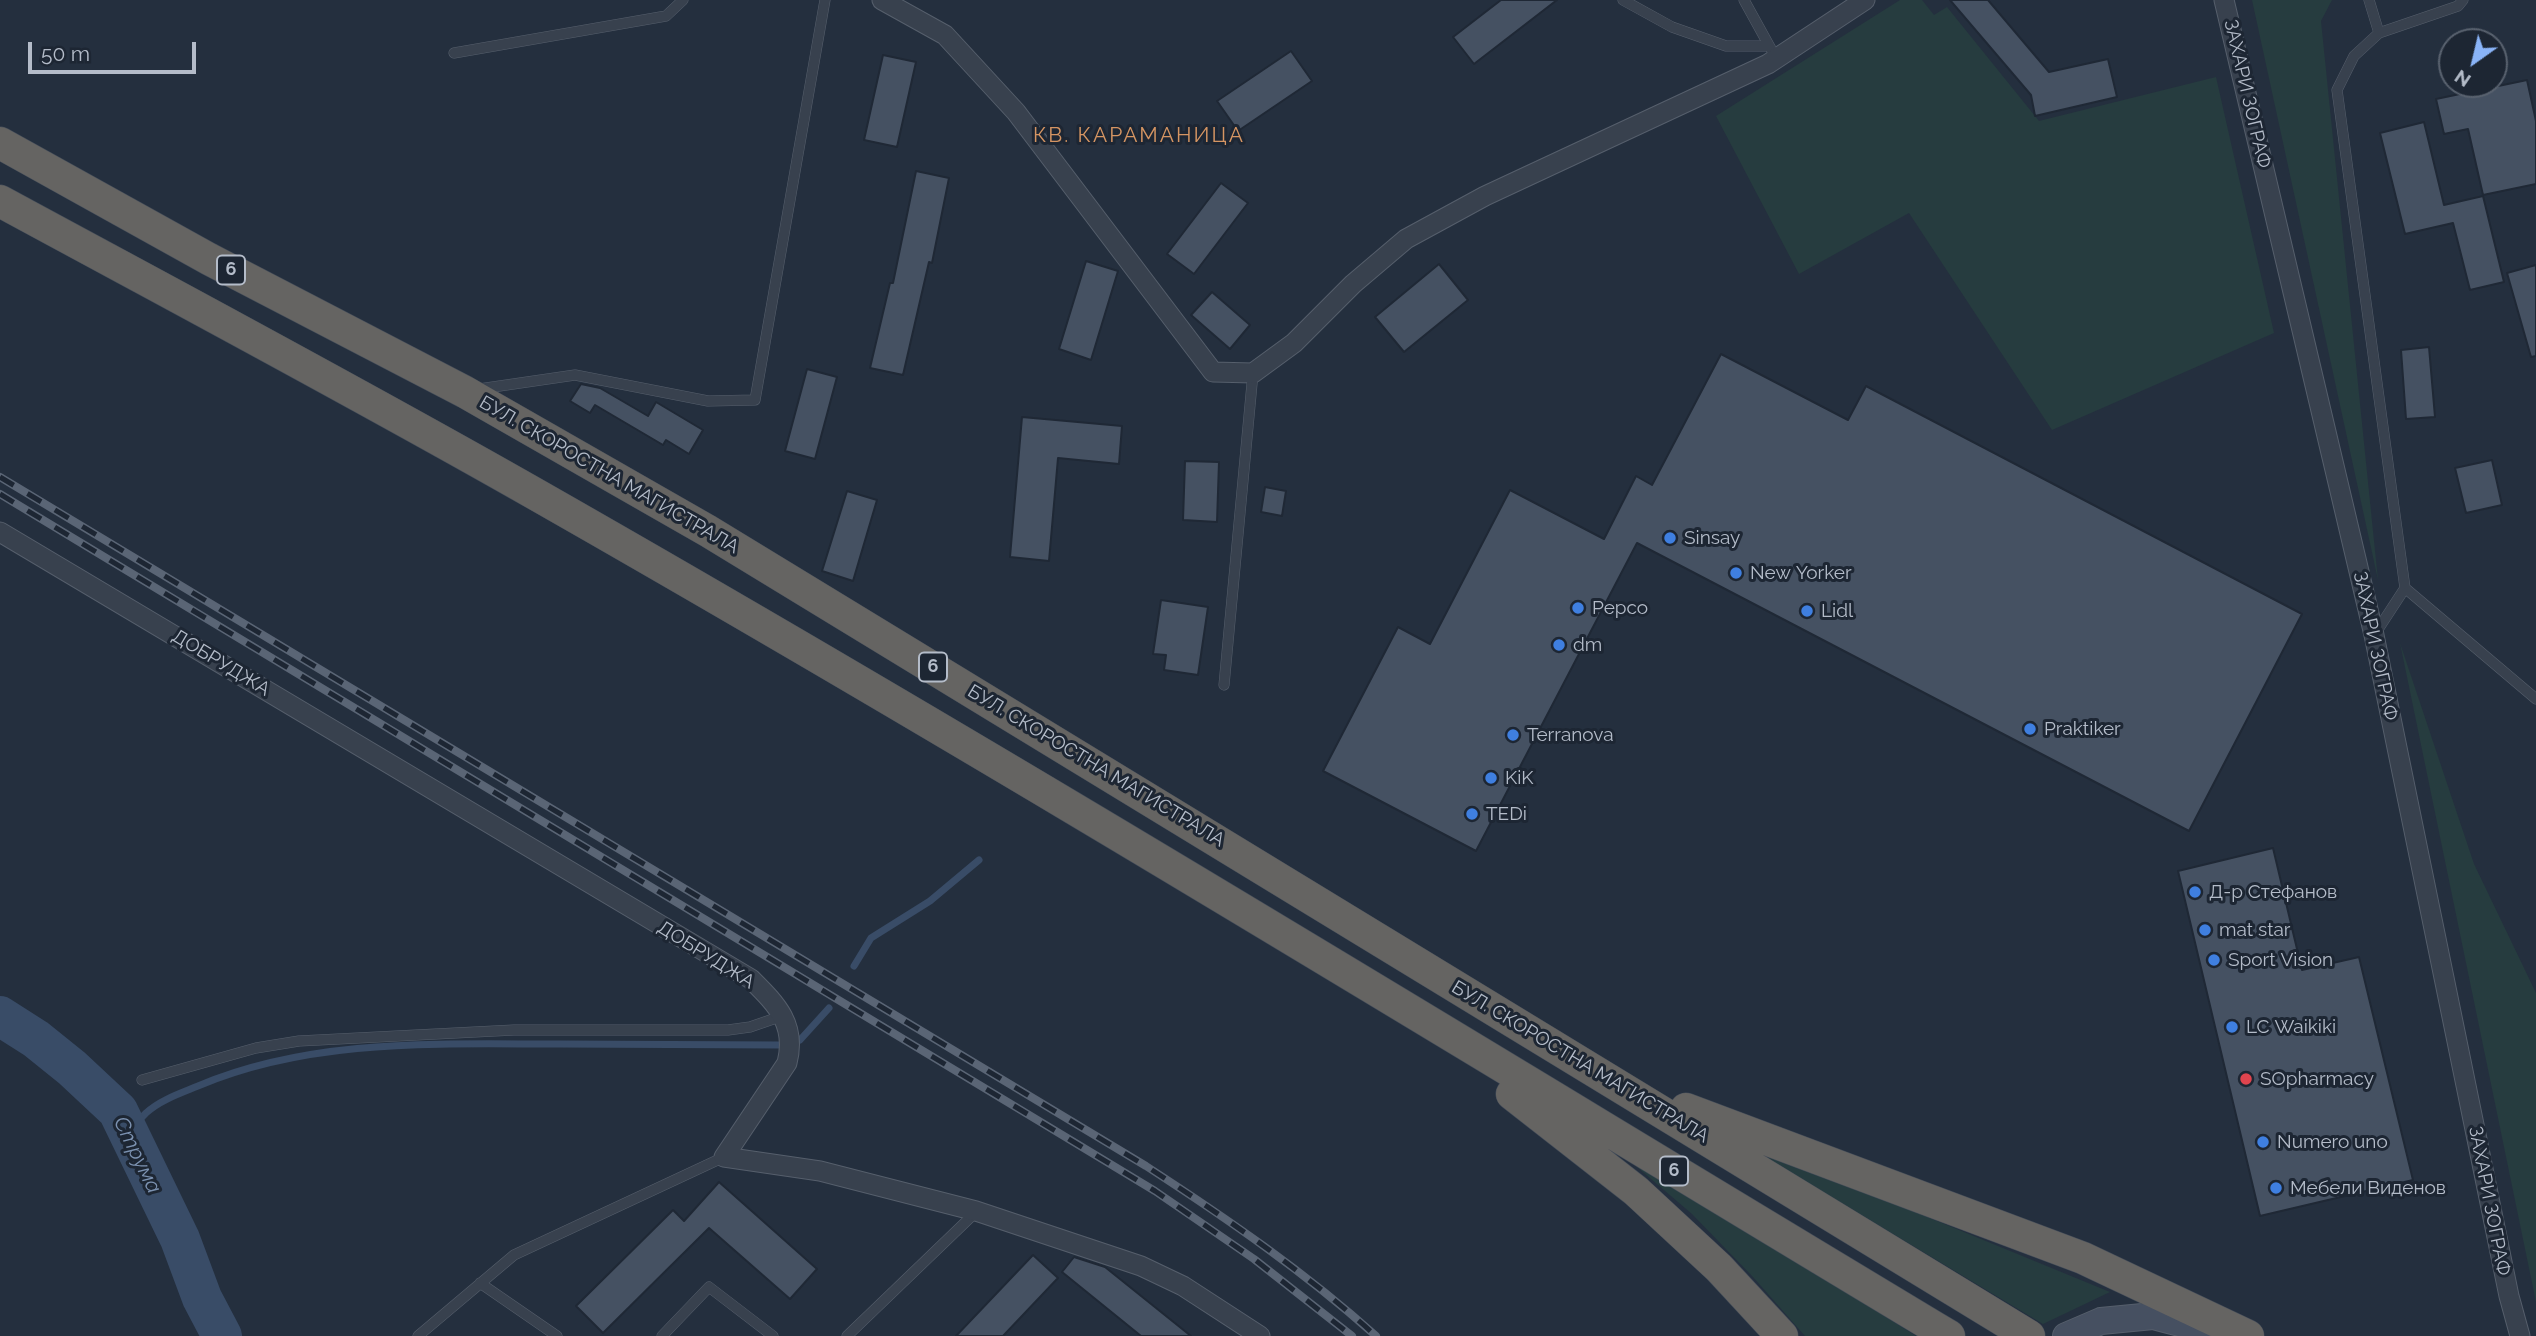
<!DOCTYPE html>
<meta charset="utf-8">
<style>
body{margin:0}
#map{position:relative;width:2536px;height:1336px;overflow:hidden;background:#242f3e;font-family:Raleway,sans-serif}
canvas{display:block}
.north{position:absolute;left:2438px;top:28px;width:70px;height:70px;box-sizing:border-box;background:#1d2633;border:2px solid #59626f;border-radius:50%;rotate:214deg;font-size:19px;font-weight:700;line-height:28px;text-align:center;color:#b4bcc9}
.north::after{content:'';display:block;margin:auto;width:24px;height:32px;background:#8ab4f8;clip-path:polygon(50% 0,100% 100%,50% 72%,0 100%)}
.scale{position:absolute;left:28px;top:42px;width:168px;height:32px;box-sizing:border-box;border:4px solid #b4bcc9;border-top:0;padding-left:9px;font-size:21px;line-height:24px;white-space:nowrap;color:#b4bcc9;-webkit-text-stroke:5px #1d2633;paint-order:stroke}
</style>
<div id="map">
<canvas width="2536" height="1336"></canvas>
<div class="north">N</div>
<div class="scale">50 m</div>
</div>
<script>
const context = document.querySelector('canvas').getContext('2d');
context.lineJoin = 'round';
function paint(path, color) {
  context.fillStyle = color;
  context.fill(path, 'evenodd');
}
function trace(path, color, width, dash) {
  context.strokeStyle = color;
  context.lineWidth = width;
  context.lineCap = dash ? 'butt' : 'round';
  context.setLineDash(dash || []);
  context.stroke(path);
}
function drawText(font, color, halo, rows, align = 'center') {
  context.font = font + ' Raleway,sans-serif';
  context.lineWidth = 6;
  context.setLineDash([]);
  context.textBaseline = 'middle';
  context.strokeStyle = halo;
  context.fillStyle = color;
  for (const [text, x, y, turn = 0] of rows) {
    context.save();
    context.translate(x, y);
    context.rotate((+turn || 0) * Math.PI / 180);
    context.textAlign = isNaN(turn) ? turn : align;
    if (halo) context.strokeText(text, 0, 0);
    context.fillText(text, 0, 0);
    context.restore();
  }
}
const green = new Path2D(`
 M1900,0H1922L1934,15L1947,7L2039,121L2216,77L2274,333L2052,430L1909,213L1799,274L1716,116Z
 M2252,0H2332L2321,21L2378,580Z
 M2400,643L2474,864L2536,993V1302Z
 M1730,1136L2110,1292L2043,1324Z
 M1624,1150L1916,1336H1805L1753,1277L1692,1214L1623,1155Z`);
const stream = new Path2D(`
 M854,966L871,938L930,901L979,860
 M129,1132C134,1126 140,1119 146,1113C160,1100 181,1093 198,1086C311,1038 438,1044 559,1044C633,1045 707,1045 781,1045L800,1040L829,1008`);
const river = new Path2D(`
 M0,1016L36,1039L72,1068L118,1111L180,1239L202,1298L222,1336`);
const building = new Path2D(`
 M1501,0H1557L1474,64L1453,37Z
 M1950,0H1988L2049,72L2108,59L2117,97L2035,116L2031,95Z
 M1291,51L1312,81L1238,131L1217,101Z
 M883,55L916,62L897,147L864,140Z
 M2527,80L2536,121V184L2483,195L2468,129L2444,134L2436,99Z
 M2424,122L2444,205L2483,196L2504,282L2470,290L2453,223L2405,234L2380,133Z
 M916,171L949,178L932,263L929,262L903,375L870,368L890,283H893Z
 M1221,183L1248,203L1194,274L1167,254Z
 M1086,261L1118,271L1091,360L1059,349Z
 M1439,264L1468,300L1404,352L1375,317Z
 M2536,265V356L2531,357L2507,273Z
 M1212,292L1250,325L1230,349L1191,315Z
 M2429,347L2435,417L2406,419L2401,350Z
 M1721,354L1848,420L1866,386L2302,614L2189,831L1637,543L1476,851L1323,771L1398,627L1430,644L1510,490L1604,539L1636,476L1652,485Z
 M807,369L837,377L815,459L785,451Z
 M581,384L600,388L648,416L656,402L703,430L689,454L666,440L663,445L595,405L590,413L570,401Z
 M1022,417L1122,426L1119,464L1058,458L1049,561L1010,557Z
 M2492,460L2502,505L2466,513L2455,468Z
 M1185,461L1219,462L1217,522L1183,520Z
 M1265,487L1286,491L1282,516L1261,512Z
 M847,491L877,500L853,581L822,571Z
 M1161,600L1208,607L1198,675L1164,670L1166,655L1153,654Z
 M2273,848L2302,970L2359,957L2413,1180L2260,1216L2178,871Z
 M719,1182L817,1269L790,1299L709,1228L603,1333L576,1306L673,1210L684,1221Z
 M1033,1255L1058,1278L1003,1336H956Z
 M1074,1257L1105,1267L1191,1336H1141L1062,1272Z`);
const service = new Path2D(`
 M1623,0L1672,27L1726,46H1769
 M1744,0L1771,49
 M2369,0L2379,33
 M2463,0L2458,6L2379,33L2354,56L2337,90L2405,588L2536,699
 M454,53L666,16L683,0
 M479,389L575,375L708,401L755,400L825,0
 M2375,634L2405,588
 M1224,685L1253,373
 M142,1080L256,1048L299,1041L514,1030H728L750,1027L782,1016
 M480,1283L557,1336
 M418,1336L514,1255L724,1157
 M662,1336L709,1287L773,1336
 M847,1336L976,1212`);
const minor = new Path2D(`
 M882,0L945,35L1016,112L1213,372L1253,373L1294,343L1353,284L1406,239L1485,196L1768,64L1865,0
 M2224,0L2374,635L2509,1296L2520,1336
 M0,532L751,979C776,1004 797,1024 787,1063L724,1157L820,1171L976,1211L1141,1266L1183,1286L1260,1336`);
const secondary = new Path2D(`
 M2066,1336L2101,1321L2153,1316L2222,1334`);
const trunk = new Path2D(`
 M0,143L209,259L465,392L708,531L2029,1336
 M0,201C179,298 360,394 537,495C1013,766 1480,1054 1949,1336
 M1512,1094L1636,1191L1719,1268L1782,1336
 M1686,1109L2083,1258L2248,1336`);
const rail = new Path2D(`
 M0,477L1146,1166C1226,1218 1305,1272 1376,1336
 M0,494L1155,1191L1254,1259L1352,1336`);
const markers = [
 [1670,538,7,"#3f7fe0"],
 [1736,573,7,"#3f7fe0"],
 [1578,608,7,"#3f7fe0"],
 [1807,611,7,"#3f7fe0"],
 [1559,645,7,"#3f7fe0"],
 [2030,729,7,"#3f7fe0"],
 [1513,735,7,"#3f7fe0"],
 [1491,778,7,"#3f7fe0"],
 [1472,814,7,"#3f7fe0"],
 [2195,892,7,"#3f7fe0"],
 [2205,930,7,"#3f7fe0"],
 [2214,960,7,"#3f7fe0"],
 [2232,1027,7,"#3f7fe0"],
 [2246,1079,7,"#e0444e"],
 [2263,1142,7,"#3f7fe0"],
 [2276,1188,7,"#3f7fe0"]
];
const shields = [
 [231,270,28],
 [933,667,28],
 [1674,1171,28]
];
const shieldNames = [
 ["6",231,270],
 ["6",933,667],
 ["6",1674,1171]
];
const streetNames = [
 ["ЗАХАРИ ЗОГРАФ",2247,94,77],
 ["БУЛ. СКОРОСТНА МАГИСТРАЛА",609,475,30],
 ["ЗАХАРИ ЗОГРАФ",2375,646,78],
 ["ДОБРУДЖА",221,663,31],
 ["БУЛ. СКОРОСТНА МАГИСТРАЛА",1096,766,31],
 ["ДОБРУДЖА",706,955,32],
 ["БУЛ. СКОРОСТНА МАГИСТРАЛА",1580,1062,31],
 ["ЗАХАРИ ЗОГРАФ",2489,1201,79]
];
const poiNames = [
 ["Sinsay",1684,538],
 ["New Yorker",1750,573],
 ["Pepco",1592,608],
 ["Lidl",1821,611],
 ["dm",1573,645],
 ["Praktiker",2044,729],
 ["Terranova",1527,735],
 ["KiK",1505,778],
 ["TEDi",1486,814],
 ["Д-р Стефанов",2209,892],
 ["mat star",2219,930],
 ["Sport Vision",2228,960],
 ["LC Waikiki",2246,1027],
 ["SOpharmacy",2260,1079],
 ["Numero uno",2277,1142],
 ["Мебели Виденов",2290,1188]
];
const neighbourhoodNames = [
 ["КВ. КАРАМАНИЦА",1139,136]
];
const waterNames = [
 ["Струма",137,1155,64]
];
paint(green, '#263c3f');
trace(stream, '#394c67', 7);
trace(river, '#394c67', 40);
paint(building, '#455162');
trace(building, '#1f2835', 2);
trace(service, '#565f6c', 11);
trace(minor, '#565f6c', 21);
trace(secondary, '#565f6c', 28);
trace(trunk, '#434c59', 33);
trace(service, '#38414e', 10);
trace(minor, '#38414e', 19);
trace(secondary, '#465061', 26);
trace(trunk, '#656462', 32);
trace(rail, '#5a6575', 8);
trace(rail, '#1d2633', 5, [16]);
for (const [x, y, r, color] of markers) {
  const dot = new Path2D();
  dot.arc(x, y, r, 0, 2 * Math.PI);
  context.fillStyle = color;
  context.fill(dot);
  trace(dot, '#1d2633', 2.5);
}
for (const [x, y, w] of shields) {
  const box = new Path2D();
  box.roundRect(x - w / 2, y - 14.5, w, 29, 5);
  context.fillStyle = '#1d2633';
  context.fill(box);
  trace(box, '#b4bcc9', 2);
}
drawText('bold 18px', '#b4bcc9', null, shieldNames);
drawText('19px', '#b4bcc9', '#1d2633', streetNames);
drawText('19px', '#b4bcc9', '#1d2633', poiNames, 'left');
context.letterSpacing = '2px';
drawText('21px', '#d59563', '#1d2633', neighbourhoodNames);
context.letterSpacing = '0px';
drawText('italic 21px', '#7c92b1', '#1d2633', waterNames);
</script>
